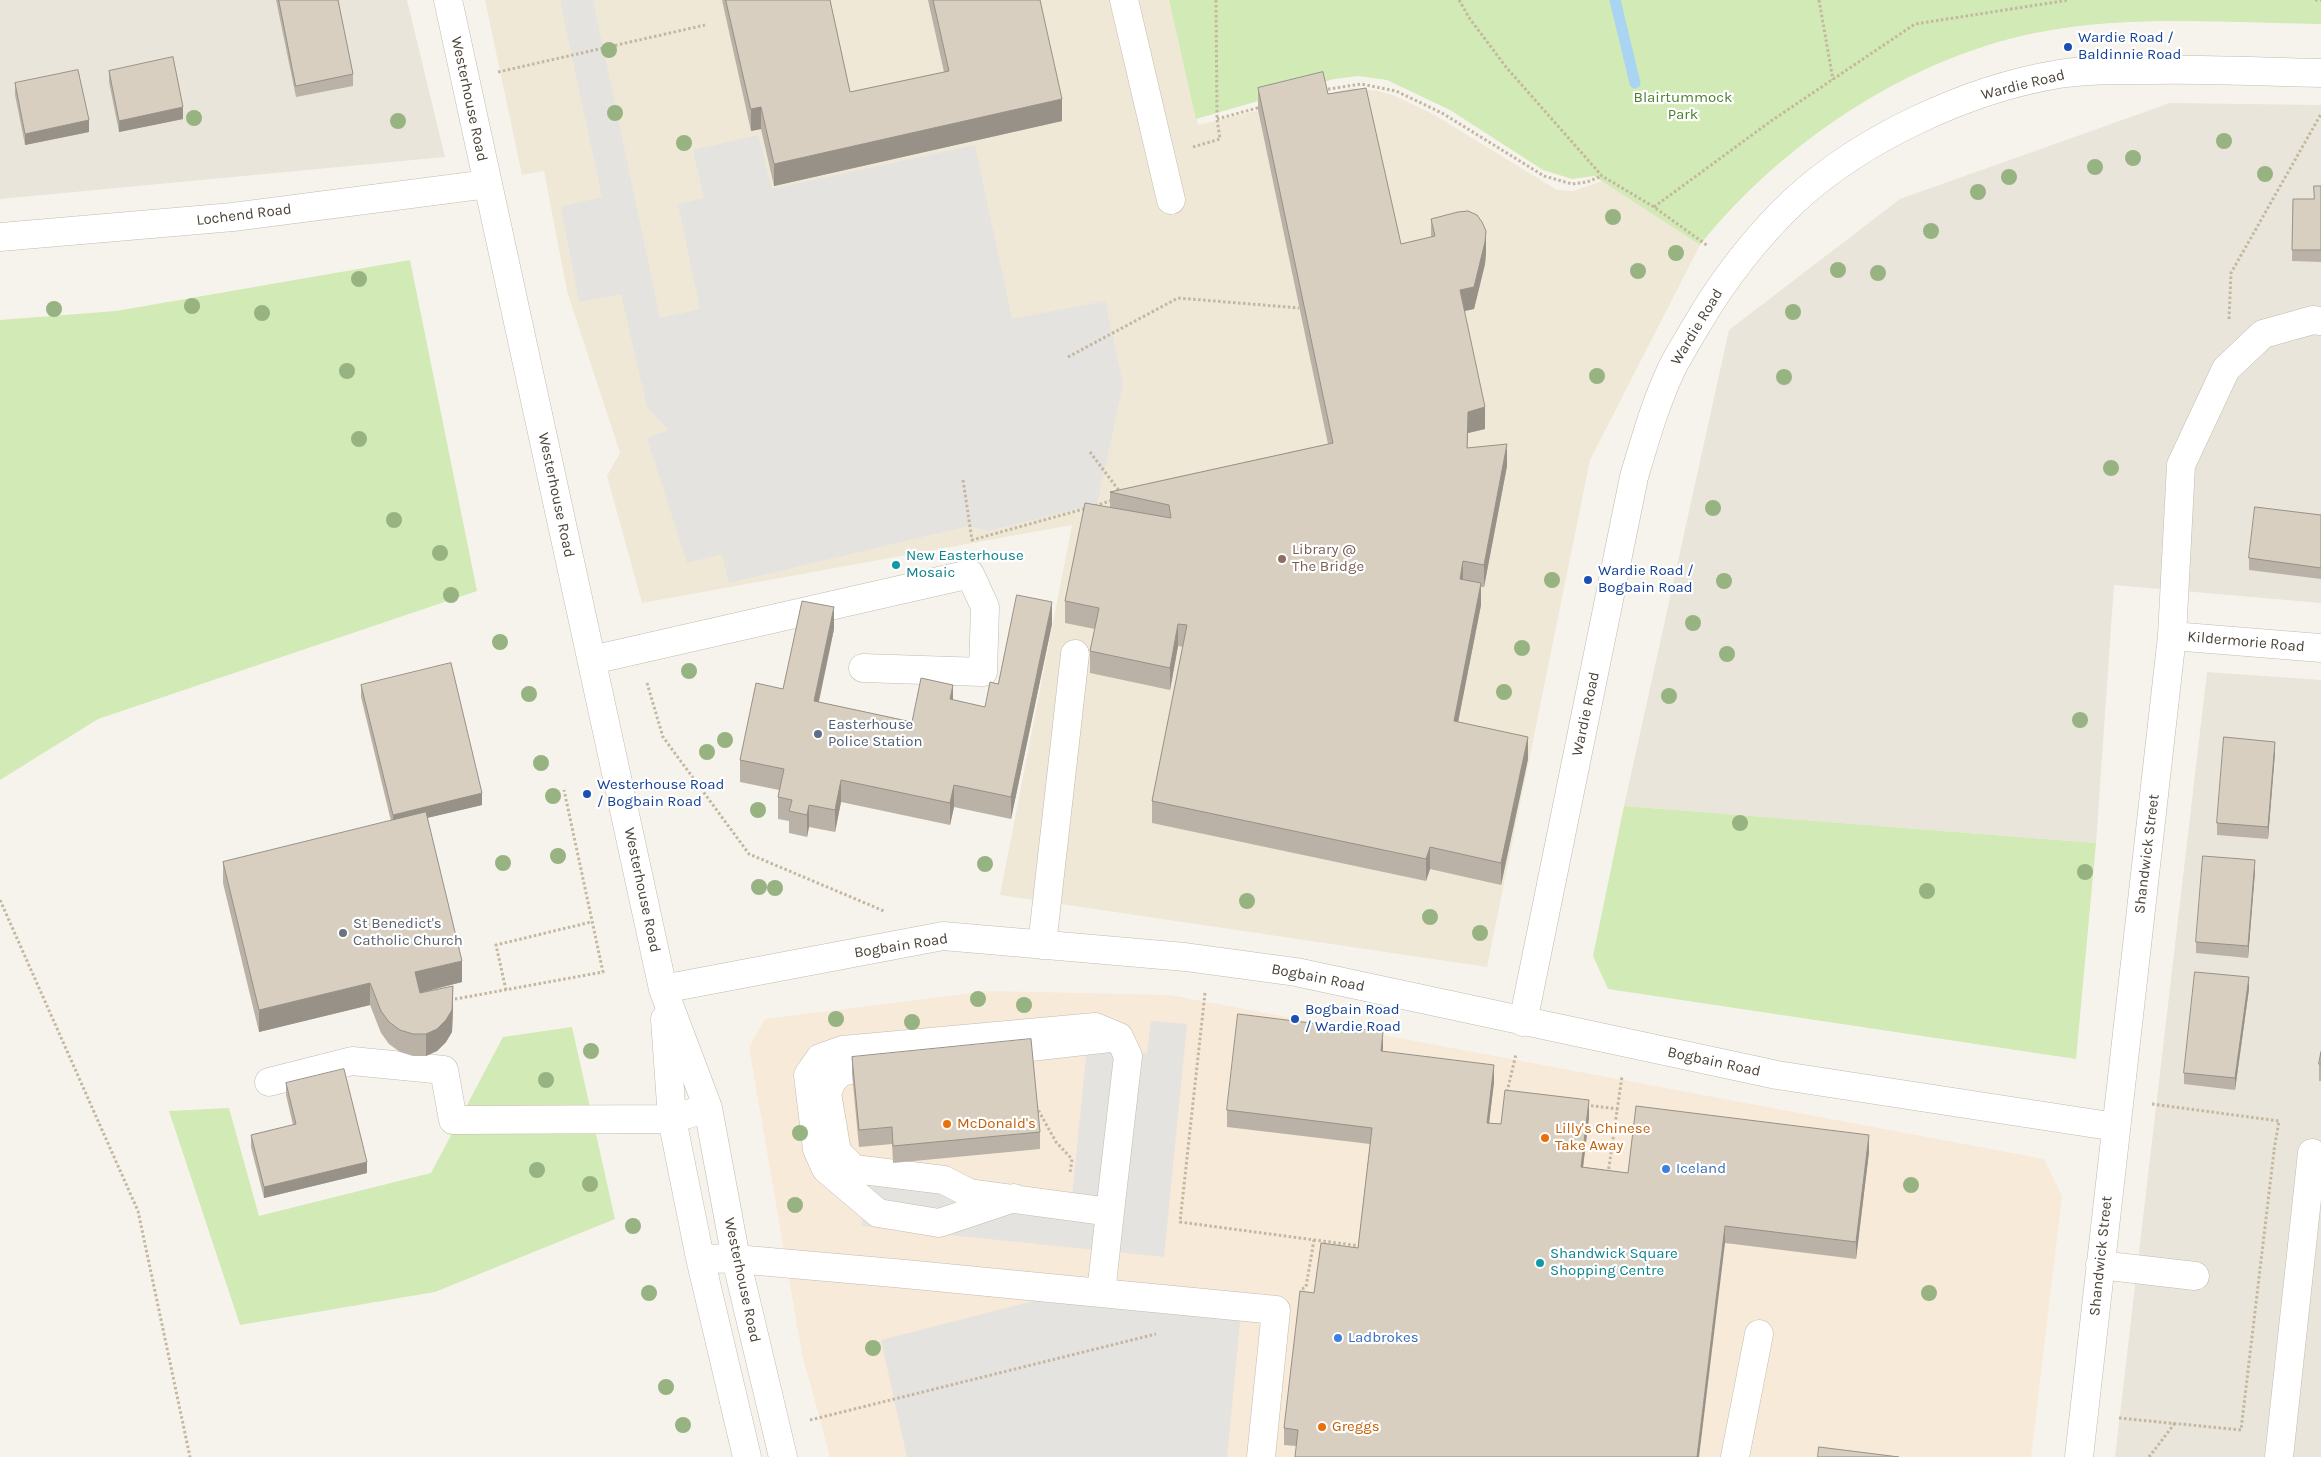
<!DOCTYPE html>
<style>
body{margin:0}
canvas{display:block;background:#f6f3ec}
</style>
<canvas width="2321" height="1457"></canvas>
<script>
const context = document.querySelector('canvas').getContext('2d');
context.lineJoin = 'round';
function paint(path, color) {
  context.fillStyle = color;
  context.fill(path, 'evenodd');
}
function trace(path, color, width, dash) {
  context.strokeStyle = color;
  context.lineWidth = width;
  context.lineCap = dash ? 'butt' : 'round';
  context.setLineDash(dash || []);
  context.stroke(path);
}
function drawText(font, color, halo, rows, align = 'center') {
  context.font = font + ' Karla,sans-serif';
  context.lineWidth = 4.5;
  context.setLineDash([]);
  context.textBaseline = 'middle';
  context.strokeStyle = halo;
  context.fillStyle = color;
  for (const [text, x, y, turn = 0] of rows) {
    context.save();
    context.translate(x, y);
    context.rotate((+turn || 0) * Math.PI / 180);
    context.textAlign = isNaN(turn) ? turn : align;
    if (halo) context.strokeText(text, 0, 0);
    context.fillText(text, 0, 0);
    context.restore();
  }
}
const residential = new Path2D(`
 M0,0H407L445,157L0,199Z
 M2170,103L2321,105V603L2114,585L2096,843L1624,806L1729,330L1900,199Z
 M2207,672L2321,680V1457H2115Z`);
const commercial = new Path2D(`
 M990,991L1170,995L2044,1159L2062,1196L2031,1457H830L802,1354L749,1047L765,1019Z`);
const education = new Path2D(`
 M485,0H1169L1198,125L1351,88L1378,91L1393,95L1433,114L1557,190L1573,191L1602,181L1700,245L1590,460L1487,967L1000,895L1072,525L642,603L607,476L620,453L567,291L544,171L522,175Z`);
const green = new Path2D(`
 M1169,0H2321V24C2230,23 2136,15 2046,31C1914,54 1783,141 1700,245L1594,176L1572,179L1543,170L1450,110L1387,80L1358,76L1334,79L1196,119Z
 M410,260L477,591L98,719L0,780V320L116,311Z
 M1624,806L2096,843L2076,1059L1608,989L1593,956Z
 M572,1027L615,1219L435,1292L240,1325L169,1111L229,1108L259,1216L431,1173L503,1037Z`);
const parking = new Path2D(`
 M560,0H593L660,318L700,309L678,204L704,198L693,150L758,135L772,189L975,145L1012,319L1105,301L1123,384L1097,504L988,531L968,526L729,583L722,554L687,563L647,438L669,430L647,407L621,294L579,302L561,207L602,197Z
 M1151,1021L1187,1024L1164,1257L862,1226L865,1181L1072,1198L1087,1047L1147,1053Z
 M1049,1297L1241,1314L1227,1457H907L881,1340Z`);
const stream = new Path2D(`
 M1615,0L1635,83`);
const path = new Path2D(`
 M1459,0L1470,19L1506,67L1602,176L1654,207L1708,246
 M1819,0L1833,80
 M2315,0H2321
 M498,72L705,25
 M1323,90L1361,84L1396,91L1442,113L1544,176L1572,184L1587,182L1602,176
 M1217,119L1261,107
 M1193,147L1220,139L1217,119L1216,0
 M1654,207L1771,121L1915,24L2069,0
 M2229,319L2231,273L2321,114
 M1068,357L1178,298L1299,308
 M1090,452L1120,492
 M963,480L972,540L1087,508
 M1095,506L1113,500
 M647,683L663,737L749,854L884,911
 M0,900L138,1211L190,1457
 M506,990L496,945L591,922
 M1205,993L1180,1222L1360,1246
 M450,1000L603,972L564,790
 M1507,1092L1516,1054
 M2152,1104L2279,1121L2274,1150
 M1586,1105L1618,1109
 M1036,1106L1056,1142L1072,1159L1070,1173
 M1608,1174L1622,1076
 M1302,1289L1306,1287L1314,1240
 M2119,1418L2241,1430L2274,1151
 M810,1420L1156,1334
 M2149,1457L2175,1423`);
const minor = new Path2D(`
 M448,0L663,989L708,1108L736,1259L783,1457
 M1124,0L1171,200
 M0,237L233,217L488,184
 M2172,636L2321,648
 M592,660L970,574L985,607L983,672L863,668
 M1042,945L1075,654
 M663,989L943,936L1185,957L1296,972L1777,1075L2116,1127
 M665,1019L672,1119L700,1258L747,1457
 M1523,1022L1634,477C1645,440 1655,404 1672,368C1679,354 1688,340 1696,326C1723,280 1755,238 1794,201C1862,138 1968,89 2059,74C2090,69 2122,70 2152,70C2209,69 2265,72 2321,73
 M995,1051L1119,1037
 M888,1063L841,1072L832,1081L827,1093L837,1152L854,1169L944,1180L969,1193L1110,1212L1128,1056L1119,1037L1095,1027L843,1050L820,1058L808,1075L817,1149L826,1169L878,1213L939,1223L1014,1198
 M269,1082L352,1061L444,1070L453,1120L672,1119L708,1108
 M700,1258L736,1259L905,1274L1276,1310L1261,1457
 M2100,1265L2195,1276
 M1101,1293L1110,1212
 M1735,1457L1759,1334
 M2079,1457L2172,636L2181,465L2226,369L2263,334L2313,320L2321,321
 M2279,1457L2312,1153`);
const trees = [
 [609,50],
 [615,113],
 [194,118],
 [398,121],
 [2224,141],
 [684,143],
 [2133,158],
 [2095,167],
 [2265,174],
 [2009,177],
 [1978,192],
 [1613,217],
 [1931,231],
 [1676,253],
 [1838,270],
 [1638,271],
 [1878,273],
 [359,279],
 [192,306],
 [54,309],
 [1793,312],
 [262,313],
 [347,371],
 [1597,376],
 [1784,377],
 [359,439],
 [2111,468],
 [1713,508],
 [394,520],
 [440,553],
 [1552,580],
 [1724,581],
 [451,595],
 [1693,623],
 [500,642],
 [1522,648],
 [1727,654],
 [689,671],
 [1504,692],
 [529,694],
 [1669,696],
 [2080,720],
 [725,740],
 [707,752],
 [541,763],
 [553,796],
 [758,810],
 [1740,823],
 [558,856],
 [503,863],
 [985,864],
 [2085,872],
 [759,887],
 [775,888],
 [1927,891],
 [1247,901],
 [1430,917],
 [1480,933],
 [978,999],
 [1024,1005],
 [836,1019],
 [912,1022],
 [591,1051],
 [546,1080],
 [800,1133],
 [537,1170],
 [590,1184],
 [1911,1185],
 [795,1205],
 [633,1226],
 [649,1293],
 [1929,1293],
 [873,1348],
 [666,1387],
 [683,1425]
];
const wall = new Path2D(`
 M276,0H338L353,74V86L296,97Z
 M722,0H830L850,92L944,72L928,0H1040L1062,121L774,186L761,129L751,131Z
 M109,71L183,119L119,132L109,82Z
 M15,83L89,132L25,145L15,95Z
 M1258,88L1328,94L1401,244L1431,237V219L1486,252L1485,264L1474,309L1464,311L1485,429L1468,433L1467,448L1507,466L1484,587H1481V605L1458,722L1528,759L1501,885L1430,869L1426,881L1152,823V801L1183,647L1178,646L1170,690L1090,673V651L1095,629L1065,623V601L1110,507V492L1328,444L1258,110Z
 M2321,186V262L2292,261L2293,199H2314Z
 M2321,515V579L2249,570V558Z
 M1052,624L1011,819L954,807L950,825L841,802L835,832L809,827L807,837L789,833V821L778,819V797L779,790L740,782V760L783,689L834,629L819,702L912,722L953,700L985,707L998,684Z
 M361,685L482,805L427,818L462,982L420,993L453,1008L452,1032L446,1042L437,1051L426,1056H413L400,1052L389,1044L381,1033L370,1005L259,1032L223,883V862L391,821L361,697Z
 M2275,753L2268,839L2217,835V823Z
 M2255,872L2248,958L2196,953V942Z
 M2249,989L2235,1090L2184,1084V1073Z
 M1383,1051L1494,1082L1489,1123L1501,1124L1589,1117L1583,1167L1628,1173L1869,1152L1856,1259L1725,1243L1296,1446L1284,1445V1428L1314,1293L1358,1248L1370,1144L1227,1127V1110Z
 M2321,1052V1081H2319V1064Z
 M852,1057L1040,1132V1149L893,1163L892,1144L859,1147L852,1074Z
 M286,1083L367,1173L264,1198L251,1147V1135L293,1125L286,1095Z`);
const shadedWall = new Path2D(`
 M1062,99V121L774,186V164Z
 M183,107V119L119,132V121Z
 M761,107V129L751,131V109Z
 M89,120V132L25,145V134Z
 M1486,231V252L1485,264L1474,309L1460,312V290Z
 M1485,407V429L1468,433L1467,470L1468,412Z
 M1507,444V466L1484,587V565Z
 M1463,561V583L1460,579Z
 M1481,583V605L1454,743V721Z
 M1052,602V624L1011,819V797Z
 M834,607V629L814,723V701Z
 M1178,624V646L1170,690V668Z
 M953,685V707L950,699Z
 M1528,737V759L1501,885V863Z
 M2275,742V753L2268,839V827Z
 M841,780V802L835,832V810Z
 M954,785V807L950,825V803Z
 M482,793V805L393,826V815Z
 M809,805V827L807,837V815Z
 M1430,847V869L1426,881V859Z
 M2255,860V872L2248,958V946Z
 M462,961V982L415,994V972Z
 M2249,977V989L2235,1090V1078Z
 M370,983V1005L259,1032V1010Z
 M453,986V1008L452,1032L446,1042L437,1051L426,1056V1034Z
 M1383,1032V1049L1381,1068V1051Z
 M1494,1065V1082L1487,1140V1123Z
 M1589,1100V1117L1581,1184V1167Z
 M1869,1135V1152L1856,1259V1242Z
 M367,1162V1173L264,1198V1187Z
 M1725,1226V1243L1699,1457H1697Z`);
const building = new Path2D(`
 M279,0H338L353,74L296,86Z
 M726,0H830L850,92L949,71L933,0H1040L1062,99L774,164L761,107L751,109Z
 M173,57L183,107L119,121L109,71Z
 M78,70L89,120L25,134L15,83Z
 M1323,72L1328,94L1366,88L1401,244L1435,236L1431,219L1458,212L1468,211L1477,215L1482,222L1486,231L1485,242L1474,287L1460,290L1485,407L1468,412L1467,448L1507,444L1484,565L1463,561L1460,579L1481,583L1454,721L1528,737L1501,863L1430,847L1426,859L1152,801L1187,625L1178,624L1170,668L1090,651L1099,608L1065,601L1085,503L1171,518L1169,505L1110,492L1333,443L1258,88Z
 M2314,186H2321V250H2292L2293,199H2314Z
 M2255,507L2321,515V568L2249,558Z
 M1017,595L1052,602L1011,797L954,785L950,803L841,780L835,810L809,805L807,815L789,811L792,800L778,797L784,769L740,760L756,683L783,689L802,601L834,607L814,701L912,722L921,678L953,685L950,699L985,707L990,682L998,684Z
 M451,663L482,793L393,815L361,685Z
 M2224,737L2275,742L2268,827L2217,823Z
 M426,812L462,961L415,972L420,993L453,986L452,1010L446,1020L437,1029L426,1034H413L400,1030L389,1022L381,1011L370,983L259,1010L223,862Z
 M2203,856L2255,860L2248,946L2196,942Z
 M2195,972L2249,977L2235,1078L2184,1073Z
 M1238,1014L1383,1032L1381,1051L1494,1065L1487,1123L1501,1124L1505,1090L1589,1100L1581,1167L1628,1173L1636,1106L1869,1135L1856,1242L1725,1226L1697,1457H1295L1298,1430L1284,1428L1300,1291L1314,1293L1321,1243L1358,1248L1372,1128L1227,1110Z
 M1031,1039L1040,1132L893,1146L892,1127L859,1130L852,1057Z
 M2321,1052V1064H2319Z
 M344,1069L367,1162L264,1187L251,1135L296,1124L286,1083Z
 M1819,1447L1899,1457H1818Z`);
const markers = [
 [2068,47,5,"#1a4fb4"],
 [1282,559,5,"#8d6e63"],
 [896,565,5,"#0f9aa8"],
 [1588,580,5,"#1a4fb4"],
 [818,734,5,"#5c6f8a"],
 [587,794,5,"#1a4fb4"],
 [343,933,5,"#6b7280"],
 [1295,1019,5,"#1a4fb4"],
 [947,1124,5,"#e8710a"],
 [1545,1138,5,"#e8710a"],
 [1666,1169,5,"#3f7fe0"],
 [1540,1263,5,"#0f9aa8"],
 [1338,1338,5,"#3f7fe0"],
 [1322,1427,5,"#e8710a"]
];
const transitNames = [
 ["Wardie Road /",2078,38],
 ["Baldinnie Road",2078,55],
 ["Wardie Road /",1598,571],
 ["Bogbain Road",1598,588],
 ["Westerhouse Road",597,785],
 ["/ Bogbain Road",597,802],
 ["Bogbain Road",1305,1010],
 ["/ Wardie Road",1305,1027]
];
const streetNames = [
 ["Wardie Road",2023,85,-14],
 ["Westerhouse Road",469,99,78],
 ["Lochend Road",244,215,-7],
 ["Wardie Road",1697,327,-59],
 ["Westerhouse Road",556,495,78],
 ["Kildermorie Road",2246,642,5],
 ["Wardie Road",1586,714,-78],
 ["Shandwick Street",2147,854,-83],
 ["Westerhouse Road",642,890,78],
 ["Bogbain Road",901,946,-9],
 ["Bogbain Road",1318,978,11],
 ["Bogbain Road",1714,1062,12],
 ["Shandwick Street",2101,1256,-84],
 ["Westerhouse Road",742,1280,78]
];
const parkNames = [
 ["Blairtummock",1683,98],
 ["Park",1683,115]
];
const educationNames = [
 ["Library @",1292,550],
 ["The Bridge",1292,567]
];
const cultureNames = [
 ["New Easterhouse",906,556],
 ["Mosaic",906,573],
 ["Shandwick Square",1550,1254],
 ["Shopping Centre",1550,1271]
];
const serviceNames = [
 ["Easterhouse",828,725],
 ["Police Station",828,742]
];
const worshipNames = [
 ["St Benedict's",353,924],
 ["Catholic Church",353,941]
];
const foodNames = [
 ["McDonald's",957,1124],
 ["Lilly's Chinese",1555,1129],
 ["Take Away",1555,1146],
 ["Greggs",1332,1427]
];
const shopNames = [
 ["Iceland",1676,1169],
 ["Ladbrokes",1348,1338]
];
paint(residential, '#eae5da');
paint(commercial, '#f7ead8');
paint(education, '#efe8d6');
paint(green, '#d2eab5');
paint(parking, '#e5e3e0');
trace(stream, '#a9d4f2', 11);
trace(minor, '#c2bbae', 29);
trace(path, '#c4b79f', 3, [2.5, 2.5]);
trace(minor, '#fff', 28);
context.fillStyle = '#97b381';
for (const [x, y] of trees) {
  context.beginPath();
  context.arc(x, y, 8, 0, 2 * Math.PI);
  context.fill();
}
paint(wall, '#bab2a6');
paint(shadedWall, '#979187');
paint(building, '#d8cfc1');
trace(building, '#979187', 1);
for (const [x, y, r, color] of markers) {
  const dot = new Path2D();
  dot.arc(x, y, r, 0, 2 * Math.PI);
  context.fillStyle = color;
  context.fill(dot);
  trace(dot, '#fff', 2);
}
drawText('15px', '#164399', '#fff', transitNames, 'left');
drawText('15px', '#4b4439', '#fff', streetNames);
drawText('15px', '#4a7f2a', '#fff', parkNames);
drawText('15px', '#785e54', '#fff', educationNames, 'left');
drawText('15px', '#0d838f', '#fff', cultureNames, 'left');
drawText('15px', '#4e5e75', '#fff', serviceNames, 'left');
drawText('15px', '#5b616d', '#fff', worshipNames, 'left');
drawText('15px', '#c56008', '#fff', foodNames, 'left');
drawText('15px', '#366cbe', '#fff', shopNames, 'left');
</script>
